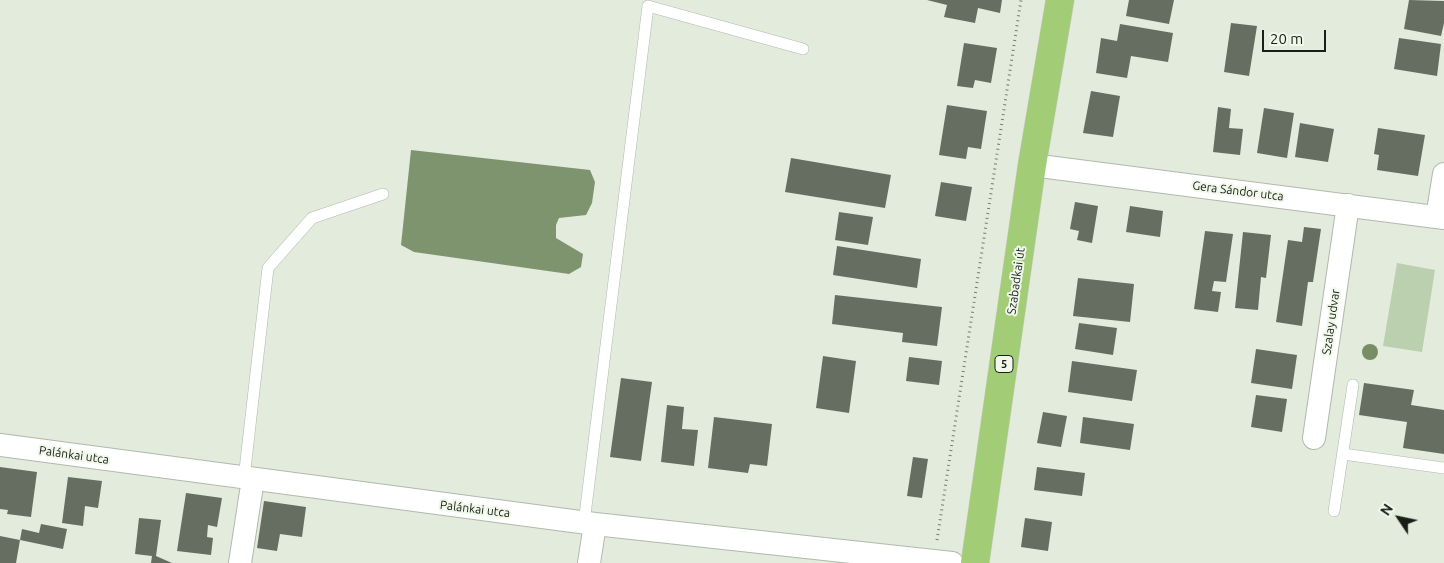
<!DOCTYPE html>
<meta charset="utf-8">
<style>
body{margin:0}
#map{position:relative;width:1444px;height:563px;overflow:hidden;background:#e2ebdc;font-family:Ubuntu,sans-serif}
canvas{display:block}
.north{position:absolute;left:1374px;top:493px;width:50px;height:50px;-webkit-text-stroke:4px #eff8e9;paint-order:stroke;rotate:304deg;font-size:14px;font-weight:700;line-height:20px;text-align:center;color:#1a1d18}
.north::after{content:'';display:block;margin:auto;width:18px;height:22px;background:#1a1d18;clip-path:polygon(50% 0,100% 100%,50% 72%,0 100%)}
.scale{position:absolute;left:1262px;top:30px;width:64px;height:22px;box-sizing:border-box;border:2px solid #1a1d18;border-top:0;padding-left:6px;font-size:15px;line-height:18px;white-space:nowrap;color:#1a1d18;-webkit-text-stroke:4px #eff8e9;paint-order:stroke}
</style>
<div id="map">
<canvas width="1444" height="563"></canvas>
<div class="north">N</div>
<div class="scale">20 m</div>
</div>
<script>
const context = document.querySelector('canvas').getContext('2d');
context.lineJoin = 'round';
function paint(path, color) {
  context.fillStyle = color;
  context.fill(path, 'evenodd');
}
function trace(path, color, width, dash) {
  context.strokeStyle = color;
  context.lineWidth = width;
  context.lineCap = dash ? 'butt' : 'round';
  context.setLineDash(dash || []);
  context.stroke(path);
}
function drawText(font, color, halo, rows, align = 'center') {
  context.font = font + ' Ubuntu,sans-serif';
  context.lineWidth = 4;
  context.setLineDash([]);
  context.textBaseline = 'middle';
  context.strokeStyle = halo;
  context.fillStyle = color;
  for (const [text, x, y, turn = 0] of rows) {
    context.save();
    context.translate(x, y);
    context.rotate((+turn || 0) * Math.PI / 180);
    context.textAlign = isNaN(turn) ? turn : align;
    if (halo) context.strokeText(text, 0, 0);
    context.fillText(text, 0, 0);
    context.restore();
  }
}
const green = new Path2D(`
 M1397,263L1435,270L1422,352L1383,346Z`);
const water = new Path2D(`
 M411,150L590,170L595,182L592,203L586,215L559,218L556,225V238L583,254L581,267L569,274L414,252L401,245Z`);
const building = new Path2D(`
 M927,0H1002L1000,13L978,8L975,23L944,17L947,5Z
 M1129,0H1174L1169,24L1126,16Z
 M1409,0L1444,1V23L1441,36L1404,29Z
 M1231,23L1257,26L1249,76L1224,72Z
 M1120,24L1173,33L1168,62L1131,56L1127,78L1096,73L1101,38L1117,41Z
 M1399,38L1441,44L1437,76L1394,69Z
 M964,43L997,48L991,83L975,80L973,88L957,86Z
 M1091,91L1120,96L1113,137L1083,133Z
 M947,105L987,111L981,149L968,147L966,159L939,155Z
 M1218,107L1231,109L1229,128L1243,129L1240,155L1213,152Z
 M1264,108L1294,113L1287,158L1257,153Z
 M1300,123L1334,129L1328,162L1295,157Z
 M1378,128L1425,135L1418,176L1377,170L1379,155L1374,154Z
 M791,158L891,175L885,208L785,192Z
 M941,182L972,187L966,221L935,216Z
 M1075,202L1098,206L1092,243L1077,240L1079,231L1070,229Z
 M1130,206L1163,211L1160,237L1126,232Z
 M839,212L873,217L868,245L835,240Z
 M1304,227L1321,229L1313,282H1308L1302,326L1276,322L1288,240L1302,242Z
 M1205,231L1233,234L1226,282L1214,281L1212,291L1221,292L1218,312L1194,309Z
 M1243,232L1271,235L1266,278L1261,277L1258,310L1235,308Z
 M837,246L921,259L917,288L833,275Z
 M1078,278L1134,284L1130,322L1073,316Z
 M835,295L942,307L937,346L902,342L903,333L832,324Z
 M1079,323L1117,328L1113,355L1075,349Z
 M1256,349L1297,355L1292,389L1251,383Z
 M823,356L856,361L849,413L816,408Z
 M909,357L942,361L939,385L906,381Z
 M1072,361L1137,370L1132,401L1068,392Z
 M621,378L652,382L641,461L610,457Z
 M1364,383L1414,390L1411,405L1444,410V454L1403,448L1407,422L1359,415Z
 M1256,395L1287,399L1282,432L1251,427Z
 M667,405L684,407L682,429L698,430L694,466L661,462Z
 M1043,412L1067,416L1061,447L1037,443Z
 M714,417L772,424L767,466L750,464L748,473L708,468Z
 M1083,417L1134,424L1130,450L1080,443Z
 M913,457L928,459L922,498L907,496Z
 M0,467L37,472L31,517L7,514L8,510L0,509Z
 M1037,467L1085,473L1082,496L1034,490Z
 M68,477L102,481L98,508L85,506L83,526L62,523Z
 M186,493L222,498L217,527L208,525L207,537L213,538L211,555L177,551Z
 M264,501L306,507L302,537L280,534L277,551L257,548Z
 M139,518L161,520L156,556L172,563H151L152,556L135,554Z
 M1025,518L1052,522L1048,551L1021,547Z
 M41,524L67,529L63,549L20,540L16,563H0V536L20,540L22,529L39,533Z`);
const path = new Path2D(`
 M937,540L1021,0`);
const service = new Path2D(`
 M1343,454L1444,468
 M244,478L268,268L312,218L383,194
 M1334,511L1353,385
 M584,523L648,6L803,49`);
const minor = new Path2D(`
 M1032,165L1444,218
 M1437,217L1444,174
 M1314,438L1348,205
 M0,445L595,524L952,563
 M240,563L253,479
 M589,563L595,524`);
const primary = new Path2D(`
 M975,563L1032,165L1060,0`);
const trees = [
 [1370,352]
];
const shields = [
 [1004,364,18]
];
const shieldNames = [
 ["5",1004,364]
];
const streetNames = [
 ["Gera Sándor utca",1238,191,7],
 ["Szabadkai út",1016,281,-82],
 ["Szalay udvar",1331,322,-82],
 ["Palánkai utca",74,455,8],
 ["Palánkai utca",475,509,7]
];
paint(green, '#bbd0ae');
paint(water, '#7e946f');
paint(building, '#666e61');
trace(service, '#b0b9ab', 12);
trace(minor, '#b0b9ab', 24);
trace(primary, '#cdcdcc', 29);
trace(path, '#767c72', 3, [1, 4]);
trace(service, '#fff', 11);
trace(minor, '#fff', 22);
trace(primary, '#a3cc77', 28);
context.fillStyle = '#788c65';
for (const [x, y] of trees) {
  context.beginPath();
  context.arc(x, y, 8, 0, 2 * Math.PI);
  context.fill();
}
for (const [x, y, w] of shields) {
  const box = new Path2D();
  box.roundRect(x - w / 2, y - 8.5, w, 17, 4);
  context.fillStyle = '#eff8e9';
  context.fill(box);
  trace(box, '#1a1d18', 1);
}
drawText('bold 11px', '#1a1d18', null, shieldNames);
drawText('12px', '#1a1d18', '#eff8e9', streetNames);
</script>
